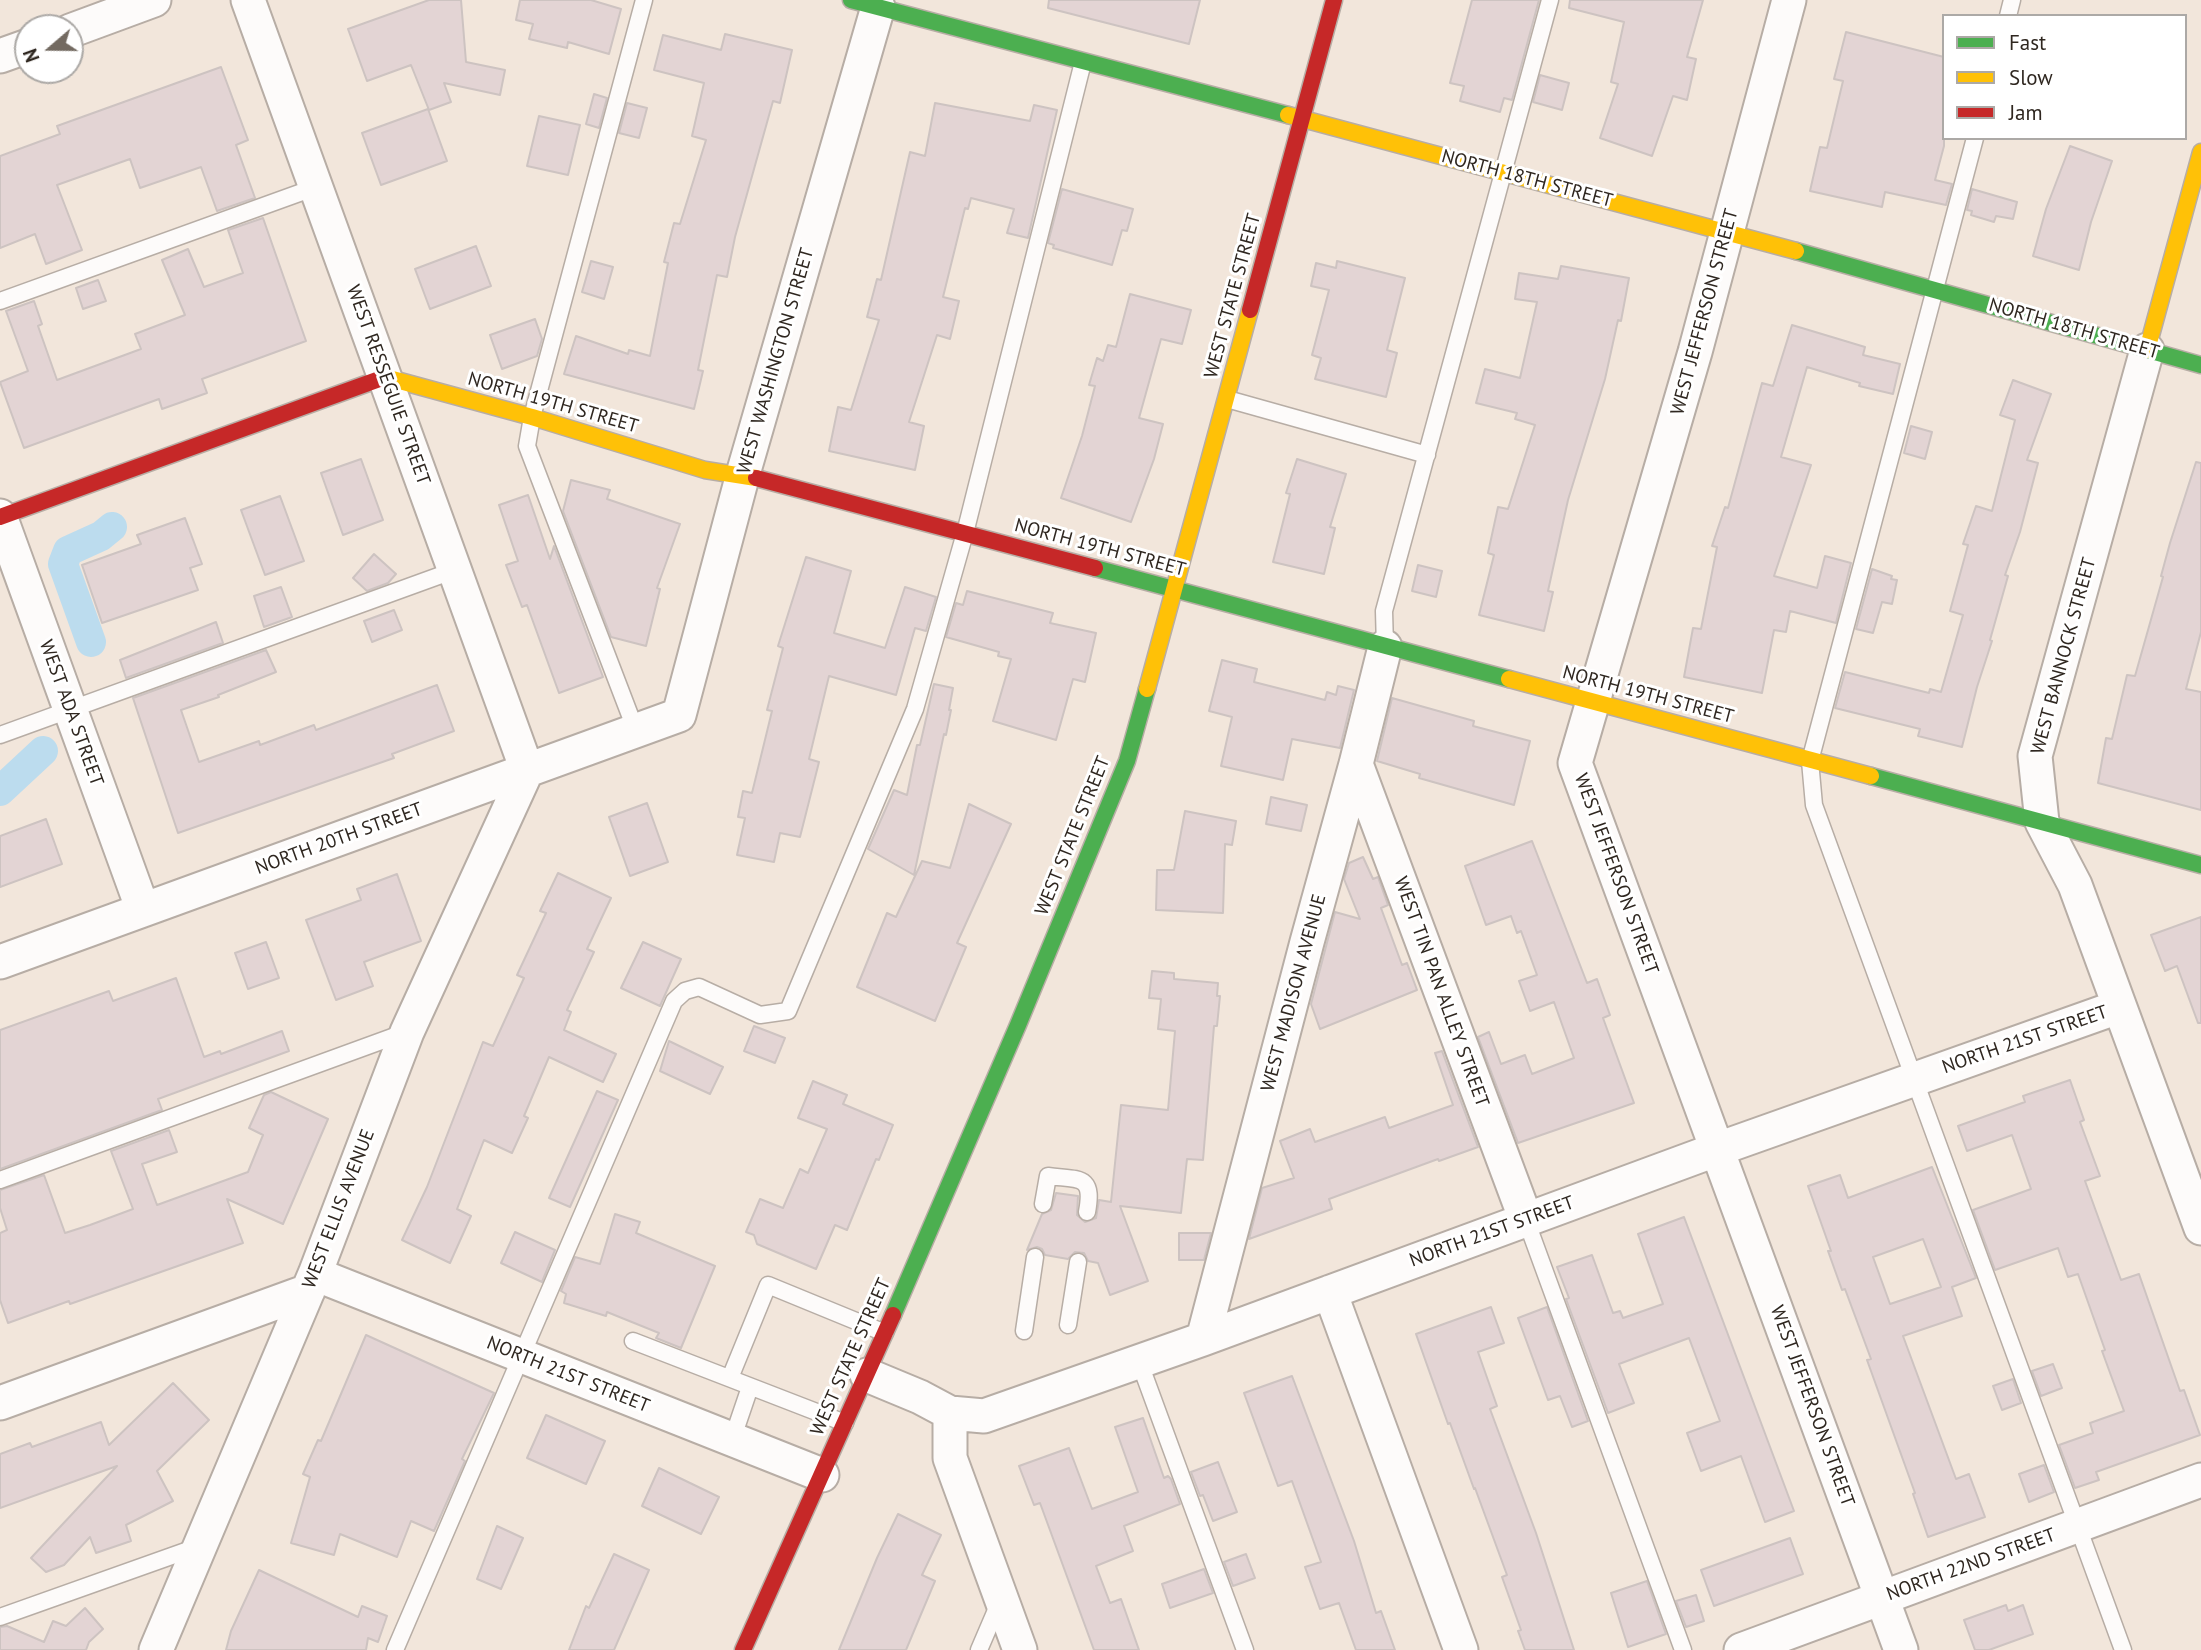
<!DOCTYPE html>
<style>
body{margin:0}
#map{position:relative;width:2201px;height:1650px;overflow:hidden;background:#f2e6db;font-family:"PT Sans",sans-serif}
canvas{display:block}
.legend{position:absolute;left:1942px;top:14px;width:245px;height:126px;box-sizing:border-box;background:#fff;border:2px solid #aca9a6;margin:0;padding:9px 12px;list-style:none;font-size:21px;color:#2f2720}
.legend li{display:flex;align-items:center;gap:14px;height:35px}
.legend b{width:35px;border:2px solid #aca9a6}
.north{position:absolute;left:14px;top:14px;width:70px;height:70px;box-sizing:border-box;background:#fff;border:2px solid #aca9a6;border-radius:50%;rotate:250deg;font-size:19px;font-weight:700;line-height:28px;text-align:center;color:#2f2720}
.north::after{content:'';display:block;margin:auto;width:24px;height:32px;background:#736a61;clip-path:polygon(50% 0,100% 100%,50% 72%,0 100%)}
</style>
<div id="map">
<canvas width="2201" height="1650"></canvas>
<ul class="legend">
<li><b style="height:9px;background:#4caf50"></b>Fast</li>
<li><b style="height:9px;background:#ffc107"></b>Slow</li>
<li><b style="height:9px;background:#c62828"></b>Jam</li>
</ul>
<div class="north">N</div>
</div>
<script>
const context = document.querySelector('canvas').getContext('2d');
context.lineJoin = 'round';
function trace(path, color, width, dash) {
  context.strokeStyle = color;
  context.lineWidth = width;
  context.lineCap = dash ? 'butt' : 'round';
  context.setLineDash(dash || []);
  context.stroke(path);
}
function paint(path, color) {
  context.fillStyle = color;
  context.fill(path, 'evenodd');
}
function drawText(font, color, halo, rows, align = 'center') {
  context.font = font + ' "PT Sans",sans-serif';
  context.lineWidth = 6;
  context.setLineDash([]);
  context.textBaseline = 'middle';
  context.strokeStyle = halo;
  context.fillStyle = color;
  for (const [text, x, y, turn = 0] of rows) {
    context.save();
    context.translate(x, y);
    context.rotate((+turn || 0) * Math.PI / 180);
    context.textAlign = isNaN(turn) ? turn : align;
    if (halo) context.strokeText(text, 0, 0);
    context.fillText(text, 0, 0);
    context.restore();
  }
}
const canal = new Path2D(`
 M91,642L63,564L68,551L101,536L112,527
 M0,791L43,751`);
const building = new Path2D(`
 M429,0H461L466,62L505,70L500,95L444,83L451,102L429,110L411,65L367,81L348,29Z
 M520,0H591L621,9L609,54L568,42L567,48L529,39L533,24L516,20Z
 M1049,0H1200L1189,44L1048,8Z
 M1472,0H1539L1512,100L1504,98L1500,112L1460,101L1464,86L1450,83Z
 M1570,0H1703L1687,57L1696,59L1687,100L1673,96L1652,156L1600,138L1618,84L1611,82L1624,22L1569,8Z
 M1846,32L1944,57V146L1935,180L1952,184L1946,205L1885,192L1882,207L1810,191L1820,147L1827,148L1843,81L1834,79Z
 M725,34L792,50L780,103L773,101L735,237L727,277L717,275L698,370L703,371L694,409L564,374L576,336L628,354L629,350L650,356L668,263L664,262L674,223L680,224L706,140L692,136L704,83L654,70L663,35L721,50Z
 M221,67L248,140L236,145L255,198L217,211L201,167L140,188L130,159L57,185L82,250L46,264L35,234L0,248V156L60,134L57,126Z
 M1540,75L1569,83L1562,110L1533,102Z
 M594,94L607,98L599,128L586,124Z
 M627,103L647,108L639,138L619,133Z
 M935,103L1030,121L1034,105L1057,110L1028,238L1007,233L1014,209L971,198L968,209L965,208L943,297L959,301L950,339L937,335L909,422L924,426L915,470L829,451L838,407L851,410L879,320L867,317L877,279L881,280L910,152L925,156Z
 M428,109L447,161L381,185L362,133Z
 M539,116L580,125L568,175L527,166Z
 M2070,146L2112,161L2091,222L2079,270L2033,256L2046,209Z
 M1062,189L1133,209L1127,231L1122,230L1112,265L1053,248L1054,245L1048,243Z
 M1972,189L2017,202L2013,219L1996,216L1994,222L1971,215L1972,211L1967,210Z
 M263,218L306,341L202,379L207,393L162,409L159,399L24,448L0,382L28,371L6,311L34,301L42,324L38,326L57,380L141,349L135,334L185,315L162,260L188,249L204,287L243,273L228,230Z
 M476,246L491,286L430,309L415,269Z
 M591,261L613,267L604,299L582,292Z
 M1337,261L1405,278L1387,350L1397,353L1386,397L1315,379L1321,358L1312,355L1329,290L1311,286L1316,263L1336,268Z
 M1561,266L1629,278L1621,321L1618,320L1605,379L1568,500L1548,591L1553,592L1544,631L1479,615L1494,555L1488,553L1498,507L1508,509L1535,425L1515,419L1517,413L1476,403L1485,369L1520,378L1537,302L1515,299L1519,273L1558,279Z
 M98,280L106,301L83,309L76,288Z
 M1130,294L1191,310L1182,344L1161,339L1139,418L1163,424L1154,459L1131,522L1061,498L1082,436L1095,386L1089,385L1097,358L1103,361L1108,345L1116,347Z
 M535,319L542,339L537,356L502,369L490,335Z
 M1792,325L1865,347L1863,355L1900,364L1893,394L1859,386L1860,383L1807,367L1781,457L1811,465L1774,576L1817,588L1825,556L1851,563L1836,623L1790,611L1786,632L1774,630L1762,693L1684,677L1693,628L1701,629L1717,547L1712,546L1725,507L1728,508L1762,383L1773,386Z
 M2013,380L2051,394L2027,460L2038,463L2020,532L2005,575L2008,576L1990,640L1992,641L1977,687L1962,747L1918,736L1920,729L1835,708L1845,672L1929,693L1930,689L1941,692L1963,615L1950,611L1968,545L1963,544L1976,506L1992,511L2015,420L2000,415Z
 M1911,426L1932,432L1925,459L1904,453Z
 M361,459L383,520L343,535L321,473Z
 M1297,459L1346,474L1330,527L1335,528L1324,574L1273,562L1290,494L1286,493Z
 M2196,462L2201,463V632L2186,689L2201,692V810L2098,783L2106,738L2112,739L2127,675L2135,676L2163,577L2161,576L2170,543Z
 M571,480L610,490L607,499L680,524L657,588L660,589L646,646L611,637L563,511Z
 M528,495L550,559L554,546L603,677L559,693L527,605L522,607L506,565L518,561L499,505Z
 M280,496L304,561L265,575L241,510Z
 M185,518L202,564L190,568L198,590L102,623L82,565L141,544L137,535Z
 M374,554L396,574L388,583L367,591L353,578Z
 M806,557L851,571L834,633L885,648L905,587L936,597L926,631L915,628L896,695L829,676L809,759L819,762L800,837L780,833L774,862L737,855L745,818L738,817L743,791L752,793L772,711L767,710L783,648L778,646Z
 M1418,565L1442,571L1436,597L1412,591Z
 M1872,569L1892,576L1891,579L1897,580L1892,604L1882,602L1873,633L1856,629Z
 M281,587L292,617L264,627L254,596Z
 M967,591L1053,613L1050,623L1096,633L1085,682L1073,679L1056,740L993,721L1011,659L998,656L999,652L946,637L956,603L963,605Z
 M394,610L402,630L372,642L364,621Z
 M216,622L223,643L126,678L120,660Z
 M266,650L276,672L218,695L219,697L181,710L199,762L259,741L260,745L314,725L316,730L437,685L454,731L392,754L394,758L178,833L133,698Z
 M1222,660L1257,669L1254,682L1325,700L1327,692L1336,695L1338,686L1354,690L1340,748L1292,739L1283,780L1221,766L1232,717L1209,711Z
 M934,684L953,688L949,710H951L946,735L944,734L914,875L868,849L894,790L907,795L917,745H920Z
 M1392,698L1474,721L1473,726L1530,741L1514,805L1419,778L1420,774L1377,761Z
 M1271,797L1307,805L1301,831L1266,824Z
 M647,803L668,862L630,876L609,817Z
 M969,804L1011,824L957,943L966,947L935,1021L857,987L887,913L896,917L922,861L950,868Z
 M1185,811L1236,821L1232,845L1225,844L1223,913L1156,910L1157,870H1174Z
 M46,819L62,864L0,887V836Z
 M1532,841L1587,983L1597,979L1610,1015L1603,1018L1634,1103L1518,1143L1478,1037L1489,1032L1501,1064L1525,1055L1532,1074L1574,1058L1554,1002L1530,1011L1519,981L1537,975L1521,931L1517,933L1511,916L1486,925L1465,866Z
 M1363,857L1373,879L1378,877L1388,905L1381,908L1402,965L1407,963L1417,990L1320,1029L1311,1004L1335,912L1360,919L1344,879L1349,863Z
 M558,873L611,898L587,949L594,952L567,1010L571,1012L564,1030L616,1054L603,1082L549,1057L524,1116L528,1118L512,1153L484,1140L457,1209L471,1216L450,1263L402,1240L427,1187L483,1042L493,1046L524,978L517,975L546,913L540,911Z
 M397,874L421,941L364,962L373,986L336,1000L306,920L361,900L357,889Z
 M2201,917V1023H2198L2177,966L2165,971L2151,935Z
 M266,942L279,978L248,989L235,953Z
 M643,942L681,959L660,1006L621,988Z
 M1152,971L1174,973V979L1218,983L1217,996H1220L1217,1026H1214L1203,1160L1187,1159L1181,1213L1120,1206L1148,1281L1110,1295L1098,1263L1088,1261L1084,1253L1075,1252L1068,1259L1045,1255L1042,1249L1037,1247L1027,1250L1042,1214L1051,1210L1056,1193L1078,1196L1077,1215L1085,1222L1096,1218L1099,1200L1111,1202L1121,1105L1168,1110L1175,1031L1158,1029L1161,999L1149,998Z
 M176,978L204,1057L220,1051L221,1054L282,1031L289,1051L158,1099L162,1110L0,1169V1030L109,991L113,1001Z
 M754,1026L785,1038L775,1063L744,1051Z
 M669,1041L723,1067L710,1094L660,1071Z
 M1442,1051L1478,1147L1439,1161L1438,1159L1329,1199L1332,1209L1249,1239L1262,1188L1294,1178L1280,1141L1310,1129L1315,1142L1385,1117L1389,1128L1453,1105L1435,1053Z
 M2070,1080L2084,1120L2080,1122L2100,1176L2085,1181L2121,1280L2139,1274L2180,1391L2184,1390L2200,1435L2096,1472L2099,1480L2075,1488L2059,1445L2093,1433L2090,1423L2124,1411L2102,1351L2105,1350L2078,1274L2068,1277L2058,1248L1995,1270L1973,1210L2031,1189L2012,1135L1967,1151L1958,1126L2025,1102L2023,1096Z
 M813,1081L847,1095L843,1104L893,1125L879,1160L876,1159L847,1230L835,1225L816,1269L757,1244L754,1235L746,1232L760,1199L783,1208L800,1169L808,1173L827,1129L798,1118Z
 M597,1091L618,1100L570,1207L549,1198Z
 M271,1092L328,1119L283,1224L227,1199L243,1243L70,1304L69,1301L8,1323L0,1300V1233L7,1230L0,1208V1190L44,1175L65,1233L90,1225L133,1209L111,1151L169,1130L177,1152L142,1164L157,1205L248,1172L263,1135L249,1128L264,1095Z
 M1932,1167L1976,1278L1952,1287L1962,1316L1903,1336L1956,1479L1969,1474L1985,1517L1928,1537L1913,1494L1915,1493L1867,1360L1871,1359L1845,1289L1842,1290L1828,1251H1831L1808,1186L1840,1175L1848,1198ZM1923,1239L1941,1287L1890,1304L1873,1257Z
 M615,1214L640,1222L636,1233L715,1266L681,1348L656,1338L659,1333L607,1312L606,1316L564,1303L566,1294L561,1291L575,1257L600,1264Z
 M1684,1217L1794,1511L1765,1522L1741,1456L1701,1471L1687,1433L1720,1421L1689,1338L1619,1364L1634,1403L1608,1413L1566,1299L1569,1298L1557,1267L1592,1255L1613,1313L1620,1311L1623,1318L1663,1304L1638,1234Z
 M515,1232L555,1250L542,1282L501,1263Z
 M1179,1233H1211L1204,1260H1179Z
 M1491,1307L1504,1343L1478,1352L1497,1406L1490,1409L1536,1533L1574,1650H1525L1518,1631L1521,1630L1502,1577L1507,1575L1475,1488L1474,1489L1450,1423L1448,1424L1416,1334Z
 M1547,1307L1588,1421L1572,1427L1560,1396L1548,1400L1518,1318Z
 M366,1335L494,1393L462,1459L465,1461L434,1531L411,1521L397,1557L340,1534L334,1555L291,1543L310,1477L303,1474L318,1440L321,1441Z
 M2053,1364L2062,1388L2041,1396L2032,1371Z
 M1292,1376L1354,1541L1376,1613L1381,1611L1395,1650H1356L1339,1603L1320,1609L1305,1567L1321,1562L1292,1481L1278,1486L1244,1393Z
 M2013,1379L2021,1403L2002,1410L1993,1386Z
 M173,1383L209,1420L157,1471L173,1501L126,1525L131,1541L96,1553L90,1537L64,1565L46,1572L31,1558L117,1466L0,1508V1454L30,1443L32,1447L101,1422L109,1445Z
 M546,1415L605,1441L586,1484L527,1458Z
 M1143,1418L1164,1478L1168,1476L1171,1479L1180,1504L1124,1526L1133,1551L1096,1566L1110,1603L1121,1599L1139,1650H1094L1040,1503L1034,1505L1019,1466L1069,1448L1092,1509L1138,1492L1115,1427Z
 M1218,1462L1237,1512L1213,1521L1203,1495L1200,1496L1191,1472Z
 M2044,1465L2054,1492L2029,1502L2019,1474Z
 M659,1468L719,1497L701,1534L642,1506Z
 M898,1514L941,1535L922,1575L935,1581L906,1650H839L877,1558Z
 M497,1526L523,1538L501,1589L477,1579Z
 M1790,1538L1803,1574L1714,1606L1701,1570Z
 M614,1554L649,1570L614,1650H569L586,1606L589,1608Z
 M1246,1554L1255,1578L1233,1586L1224,1562Z
 M1204,1569L1213,1593L1170,1608L1162,1584Z
 M259,1570L358,1617L362,1606L387,1616L378,1642L368,1638L366,1650H226L231,1631Z
 M1647,1581L1666,1634L1628,1647L1611,1593Z
 M1696,1595L1704,1621L1686,1627L1676,1601Z
 M2006,1605L2008,1611L2023,1605L2033,1634L1989,1650H1975L1964,1620Z
 M85,1608L103,1629L89,1642L86,1650H0V1627L7,1626L44,1642L53,1621L66,1626Z`);
const lane = new Path2D(`
 M2008,16L2012,0
 M1975,138L1810,761L1814,805L2123,1650
 M0,301L316,187
 M1227,399L1427,455
 M1385,647L1384,611L1550,0
 M636,731L527,446L532,417L644,0
 M0,735L455,570
 M0,1180L406,1032
 M1043,1204L1048,1176C1079,1180 1094,1174 1087,1212
 M1526,1220L1683,1650
 M1068,1325L1078,1262
 M1024,1331L1035,1257
 M633,1341L845,1423
 M1139,1361L1245,1650
 M730,1378L768,1285L885,1333
 M732,1440L750,1387
 M0,1617L197,1547
 M395,1650L674,1001L685,991L699,987L760,1015L788,1011L915,709L965,533L1083,62
 M979,1650L1000,1601`);
const street = new Path2D(`
 M1789,0L1695,352L1575,763L1901,1650
 M70,31L154,0
 M0,56L28,46
 M2147,350L2035,756L2042,822L2075,885L2201,1228
 M0,516L143,910
 M1356,764L1526,1220
 M0,962L679,715L743,474L878,7
 M315,1274L822,1475
 M1330,1292L1461,1650
 M1203,1339L1307,942L1356,764L1385,647
 M867,1375L920,1397L950,1413L984,1416L1203,1339L1718,1149L2118,1007
 M0,1403L308,1291
 M950,1413V1458L1020,1650
 M156,1650L315,1274L407,1032L527,770L248,0
 M1741,1650L2201,1480`);
const fast = new Path2D(`
 M851,0L1288,115
 M1796,251L2201,365
 M1095,568L1509,679
 M1871,776L2201,865
 M893,1315L1018,1025L1127,761L1147,689`);
const slow = new Path2D(`
 M1288,115L1796,251
 M2147,350L2201,152
 M385,377L532,417L705,470L756,478
 M1509,679L1871,776
 M1147,689L1250,310`);
const jam = new Path2D(`
 M1250,310L1334,0
 M756,478L1095,568
 M0,517L385,377
 M743,1650L893,1315`);
const streetNames = [
 ["NORTH 18TH STREET",1527,179,15],
 ["WEST STATE STREET",1233,296,-75],
 ["WEST JEFFERSON STREET",1705,312,-75],
 ["NORTH 18TH STREET",2074,329,16],
 ["WEST WASHINGTON STREET",776,361,-74],
 ["WEST RESSEGUIE STREET",388,385,70],
 ["NORTH 19TH STREET",553,403,16],
 ["NORTH 19TH STREET",1100,548,15],
 ["WEST BANNOCK STREET",2064,656,-75],
 ["NORTH 19TH STREET",1648,695,15],
 ["WEST ADA STREET",71,713,70],
 ["WEST STATE STREET",1073,836,-68],
 ["NORTH 20TH STREET",339,839,-20],
 ["WEST JEFFERSON STREET",1616,874,70],
 ["WEST TIN PAN ALLEY STREET",1441,992,70],
 ["WEST MADISON AVENUE",1294,993,-75],
 ["NORTH 21ST STREET",2025,1040,-19],
 ["WEST ELLIS AVENUE",339,1209,-69],
 ["NORTH 21ST STREET",1492,1232,-20],
 ["WEST STATE STREET",851,1357,-66],
 ["NORTH 21ST STREET",568,1375,22],
 ["WEST JEFFERSON STREET",1812,1406,70],
 ["NORTH 22ND STREET",1971,1565,-20]
];
trace(canal, '#bcdcee', 30);
paint(building, '#e3d4d4');
trace(building, '#cdc3c1', 2);
trace(lane, '#b7ada5', 19);
trace(street, '#b7ada5', 37);
trace(fast, '#b7ada5', 19);
trace(slow, '#b7ada5', 19);
trace(jam, '#b7ada5', 19);
trace(lane, '#fdfbfa', 16);
trace(street, '#fdfbfa', 33);
trace(fast, '#4caf50', 16);
trace(slow, '#ffc107', 16);
trace(jam, '#c62828', 16);
drawText('19px', '#2f2720', '#fff', streetNames);
</script>
